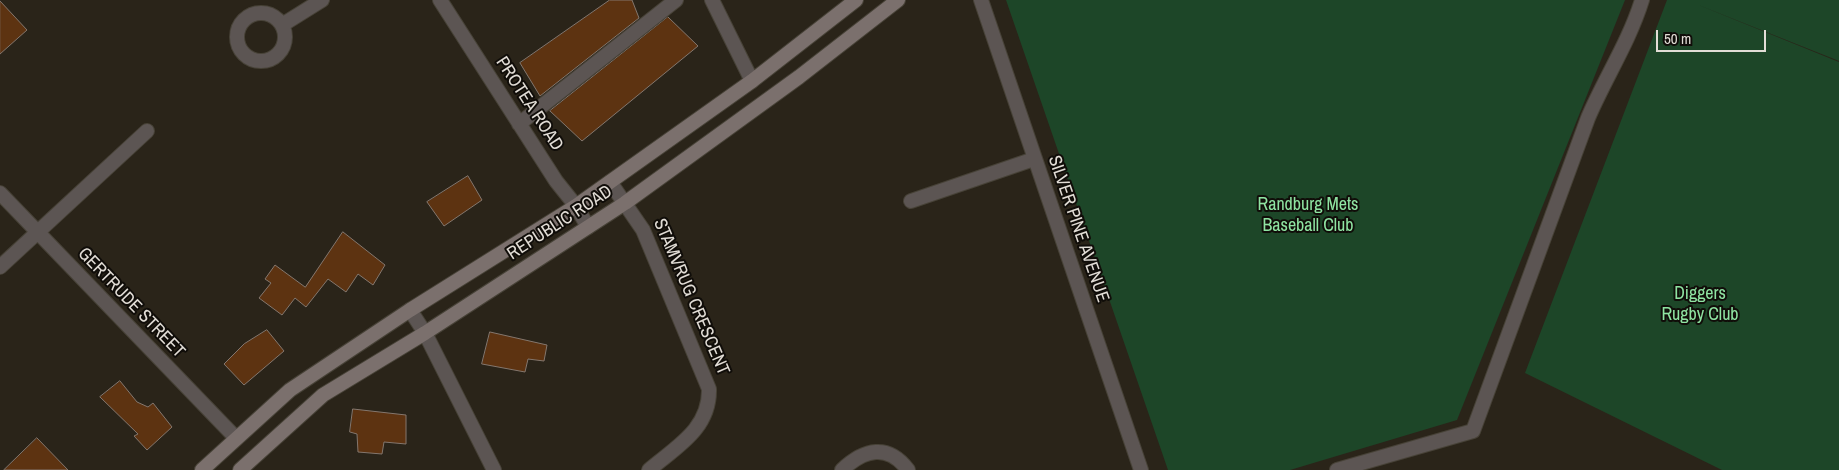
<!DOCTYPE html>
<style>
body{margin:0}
#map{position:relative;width:1839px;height:470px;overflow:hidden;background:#2a2419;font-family:"Archivo Narrow",sans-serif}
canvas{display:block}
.scale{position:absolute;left:1656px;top:30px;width:110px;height:22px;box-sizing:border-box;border:2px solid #e2ddd6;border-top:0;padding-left:6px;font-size:15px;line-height:18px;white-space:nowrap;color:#e2ddd6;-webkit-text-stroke:4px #100d09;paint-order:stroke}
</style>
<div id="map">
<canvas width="1839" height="470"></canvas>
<div class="scale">50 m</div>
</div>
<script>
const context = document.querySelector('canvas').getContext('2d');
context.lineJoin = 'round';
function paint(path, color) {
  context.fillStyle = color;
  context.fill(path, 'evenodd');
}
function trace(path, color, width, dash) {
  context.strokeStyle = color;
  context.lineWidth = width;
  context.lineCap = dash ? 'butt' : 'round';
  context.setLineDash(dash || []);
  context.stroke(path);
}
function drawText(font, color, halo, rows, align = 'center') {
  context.font = font + ' "Archivo Narrow",sans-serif';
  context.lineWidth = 4;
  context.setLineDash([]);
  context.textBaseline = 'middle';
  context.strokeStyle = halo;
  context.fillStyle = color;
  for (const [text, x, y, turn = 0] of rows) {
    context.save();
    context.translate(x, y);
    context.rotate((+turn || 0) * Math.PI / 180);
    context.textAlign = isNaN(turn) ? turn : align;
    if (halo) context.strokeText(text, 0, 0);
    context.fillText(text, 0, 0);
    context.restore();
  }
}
const green = new Path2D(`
 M1006,0H1625L1457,420L1290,470H1168Z
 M1667,0H1839V61L1696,4L1839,62V470H1722L1525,373Z`);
const building = new Path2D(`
 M610,0H632L639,18L540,96L520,63Z
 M0,1L27,30L0,54Z
 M668,17L698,46L582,141L550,111Z
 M468,176L482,200L444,226L427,202Z
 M343,232L385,265L373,285L358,274L346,292L328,279L306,307L295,298L282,315L259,298L271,283L265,279L275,265L305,287Z
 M267,330L284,351L244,385L224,364L244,344Z
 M490,332L547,345L544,361L528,359L525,372L482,364Z
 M120,381L137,402L148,407L153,403L172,427L147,450L134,436L138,434L100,397Z
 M353,409L406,415V444L384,442L382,454L358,452L357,434L350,432Z
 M37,438L68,470H4Z`);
const minor = new Path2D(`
 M440,0L556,181L576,206L588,227
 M712,0L752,81
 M981,0L1141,470
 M237 37a24 24 0 1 1 48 0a24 24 0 1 1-48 0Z
 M282,25L322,0
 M519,124L676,0
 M610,182L643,230L709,389C710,429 676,447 649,470
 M0,193L236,438
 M911,201L1034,159
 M0,267L147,131
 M410,310L425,333L494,470
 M842,470C864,449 888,443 908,470
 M1337,470L1473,431L1588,118C1605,78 1629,42 1642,0`);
const secondary = new Path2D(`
 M202,470L290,390L410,310L576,206L752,81L856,0
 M240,470L323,395L425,333L625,203L799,77L898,0`);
const streetNames = [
 ["PROTEA ROAD",529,104,57],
 ["REPUBLIC ROAD",560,223,-33],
 ["SILVER PINE AVENUE",1078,229,71],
 ["STAMVRUG CRESCENT",691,297,67],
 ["GERTRUDE STREET",131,303,46]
];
const parkNames = [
 ["Randburg Mets",1308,205],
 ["Baseball Club",1308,226],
 ["Diggers",1700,294],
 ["Rugby Club",1700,315]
];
paint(green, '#1d4628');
paint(building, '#5d3311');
trace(building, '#84776e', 1);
trace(minor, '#474237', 16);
trace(secondary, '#474237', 16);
trace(minor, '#5c5553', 14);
trace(secondary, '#7b706d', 14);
drawText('18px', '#e2ddd6', '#100d09', streetNames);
drawText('18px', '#8fe4a2', '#100d09', parkNames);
</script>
